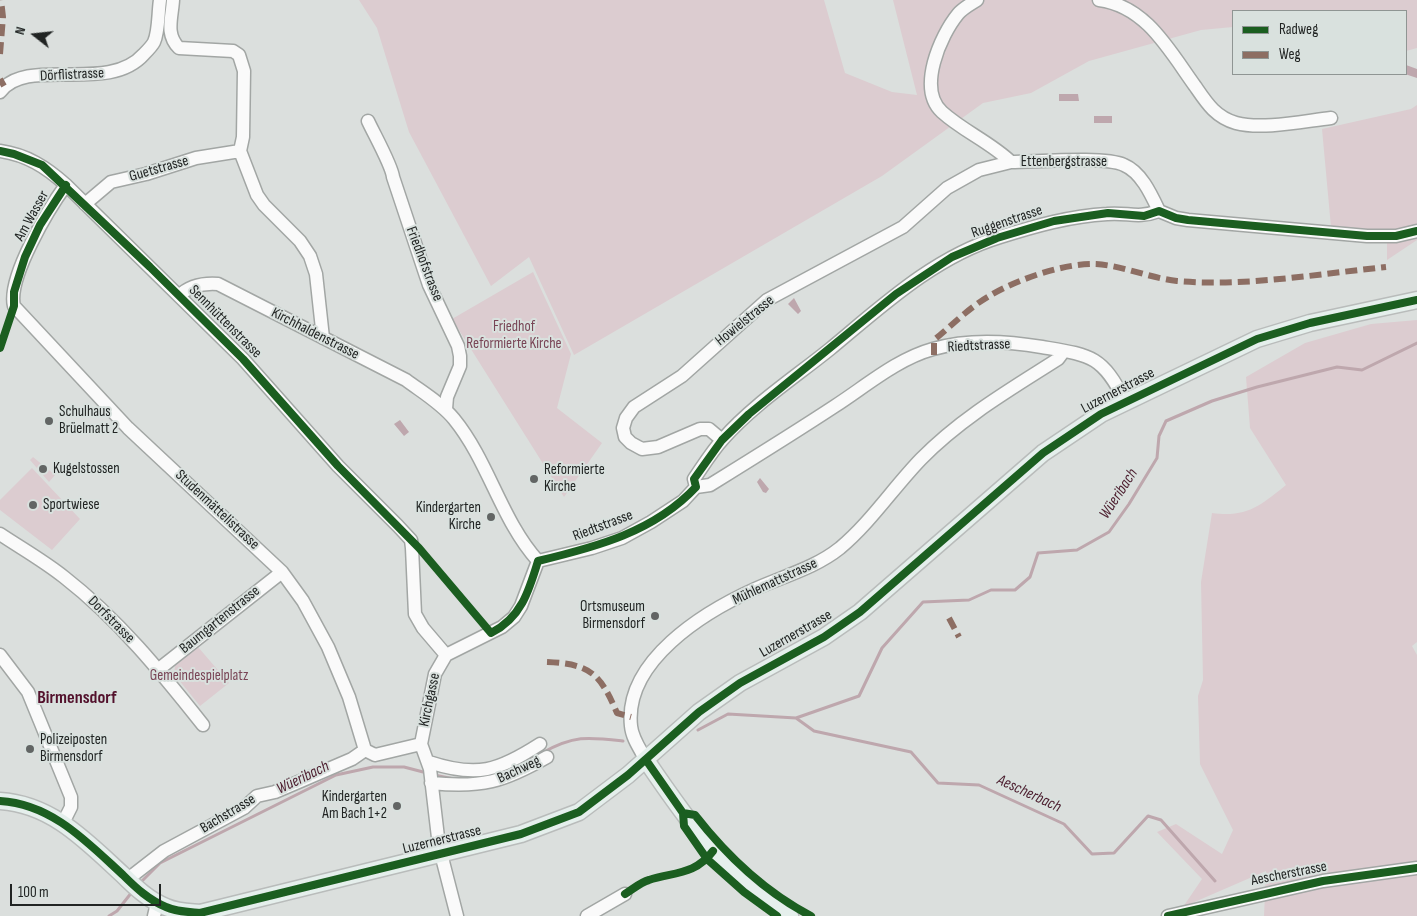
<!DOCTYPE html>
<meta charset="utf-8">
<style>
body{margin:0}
#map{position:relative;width:1417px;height:916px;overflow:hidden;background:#dbdfdd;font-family:"Sofia Sans Condensed",sans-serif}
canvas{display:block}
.legend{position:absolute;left:1232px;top:10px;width:175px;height:65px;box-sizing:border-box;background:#d9e1de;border:1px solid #8f9593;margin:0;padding:6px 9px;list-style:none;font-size:15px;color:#212423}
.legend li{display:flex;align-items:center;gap:10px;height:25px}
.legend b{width:25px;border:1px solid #8f9593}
.north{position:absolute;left:10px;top:10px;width:50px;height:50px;-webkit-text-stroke:4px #d9e1de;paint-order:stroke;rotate:286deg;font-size:14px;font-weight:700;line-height:20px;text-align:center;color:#212423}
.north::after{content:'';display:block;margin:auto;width:18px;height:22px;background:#212423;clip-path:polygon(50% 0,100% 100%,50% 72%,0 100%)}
.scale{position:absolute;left:10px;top:884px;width:151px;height:22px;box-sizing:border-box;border:2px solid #212423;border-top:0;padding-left:6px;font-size:15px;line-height:18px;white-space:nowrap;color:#212423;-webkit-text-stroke:4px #d9e1de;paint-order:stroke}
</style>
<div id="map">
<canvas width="1417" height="916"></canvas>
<ul class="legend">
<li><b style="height:6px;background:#1b5e20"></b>Radweg</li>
<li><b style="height:6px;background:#8d6e63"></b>Weg</li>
</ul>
<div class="north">N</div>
<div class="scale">100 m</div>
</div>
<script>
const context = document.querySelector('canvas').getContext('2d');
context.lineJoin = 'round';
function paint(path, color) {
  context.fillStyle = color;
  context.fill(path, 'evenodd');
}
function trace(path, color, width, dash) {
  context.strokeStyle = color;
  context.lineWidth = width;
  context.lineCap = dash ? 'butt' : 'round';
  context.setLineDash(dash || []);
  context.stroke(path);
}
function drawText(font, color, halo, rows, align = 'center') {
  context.font = font + ' "Sofia Sans Condensed",sans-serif';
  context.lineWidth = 4;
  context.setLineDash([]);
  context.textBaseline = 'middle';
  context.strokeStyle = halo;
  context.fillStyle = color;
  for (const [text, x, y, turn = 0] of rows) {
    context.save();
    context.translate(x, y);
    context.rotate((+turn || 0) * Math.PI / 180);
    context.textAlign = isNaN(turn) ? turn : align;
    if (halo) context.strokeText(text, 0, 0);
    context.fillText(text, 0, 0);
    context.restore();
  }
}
const green = new Path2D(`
 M359,0H824L845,73L892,92L917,95L893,0H1417V48L1406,51V11H1233V27L1201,30L1089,61L1031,93L983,103L882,176L574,355L529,257L491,286L409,132L377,28Z
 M1417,105V240L1387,260V231L1331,227L1322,129L1411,109Z
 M533,272L571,354L557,408L602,443L564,497L452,319Z
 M1417,320V642L1412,646L1417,655V916H1264L1266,871L1183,907L1202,879L1157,832L1176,824L1222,854L1233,830L1200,764L1198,696L1203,680L1201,582L1212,513C1247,518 1261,505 1286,485L1250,428L1246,377L1305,343L1371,324Z
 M33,457L55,475L49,482L30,460Z
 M32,468L80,519L52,550L0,510V500Z
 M198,647L229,683L200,706L174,674L175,666Z`);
const water = new Path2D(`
 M1406,65L1417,69V78L1405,74Z
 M1059,94H1078L1079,101H1059Z
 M1094,116H1112V123H1094Z
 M794,298L801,311L798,314L788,304Z
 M400,420L409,432L404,436L394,424Z
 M760,478L769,489L766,493L763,492L757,482Z`);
const stream = new Path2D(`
 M796,718L814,731L911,752L938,783L979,785L1064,824L1092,854L1114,853L1148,816L1161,820L1215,881
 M698,730L728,714L796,718L859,696L882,648L923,602L969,600L991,590H1015L1030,577L1038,553L1077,550L1109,532L1129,504L1157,458L1159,436L1166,421L1212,401L1257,387L1337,367L1362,370L1417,343
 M542,753C574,735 588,737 623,741
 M434,775L454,779
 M140,883L160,863L336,775L373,767H404L427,773
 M109,916L117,911L132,892`);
const minor = new Path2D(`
 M173,0C172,18 165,34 179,48L233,51L239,55L244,71L243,137L240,151L257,195L264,205L300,241L310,256L316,274L323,338
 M977,0C971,4 963,8 958,14C940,36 917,89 942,112C963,131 990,142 1011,162C1036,162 1104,156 1124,165C1141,172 1151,194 1159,211
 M1099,0C1146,6 1169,50 1195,86C1206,102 1215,117 1236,123C1262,130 1304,121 1331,118
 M0,92C27,55 108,95 144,54C147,51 152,46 154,42C159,31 158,13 160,0
 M368,121C374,134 392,166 393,177L429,285L458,346L460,356V366L447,397L446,409
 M0,151C27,155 46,167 66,185L243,359L338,466L398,526L411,540L412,548L415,614L423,628L446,655
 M66,185C49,208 7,278 14,306L128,428L282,572L303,601L328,647L349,697L365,750
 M85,204L111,182L146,174L196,158L240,151
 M179,296C189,286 204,283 218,284L406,380C422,392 441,403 454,419C489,462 501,520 538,561
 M722,440L709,429H700L658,447L642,449L631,443L625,437L623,428L626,418L634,407L682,376L767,300L903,227L947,188L979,170L1011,162
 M696,487L694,479C703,466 712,451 723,439C753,405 794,378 830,349C882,306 934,257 1000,237C1035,226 1070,216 1107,214C1128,212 1137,219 1159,211L1176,218L1188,220L1367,236H1396L1417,231
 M0,534C21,548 44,561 64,577C118,619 161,672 203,725
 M538,561L592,548L622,538L651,522L683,501L696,487L710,485C752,459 794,433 835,406C866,386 897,359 933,349C967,339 1007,341 1042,347C1090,355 1102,355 1125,401
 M0,655L28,692L71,797V807L63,823
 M159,669L282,572
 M365,750L375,755L421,744
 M646,760C640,749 632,738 631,726C624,661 704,612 755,589C784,576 815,568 840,548C871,522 893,488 921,459C961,418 1011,389 1058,359L1064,351
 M429,762C477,778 498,771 540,744
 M431,783C482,788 503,782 547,757
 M128,879L164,851L244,808L257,796L275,792L352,759L365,750
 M154,916L157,903
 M457,916L439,846L430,769L421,744L435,674L446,655L502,627L514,617L521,606L538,561
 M587,916L625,894
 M1168,916L1323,881L1417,868`);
const major = new Path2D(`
 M646,760C686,819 727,878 790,916
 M0,801C52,804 87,842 123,875C136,888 149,900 166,907C177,912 189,912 200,913L521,834L579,812L628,775L699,712L740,683L824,637L860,612L1043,453L1101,414L1257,339L1310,323L1417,300`);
const quiet = new Path2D(`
 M0,54L3,17L1,0
 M0,79L4,86
 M934,355V340C952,325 971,306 991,295C1018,279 1065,263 1096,264C1124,266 1150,278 1177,281C1246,287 1317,274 1386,267
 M949,618L959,637
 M547,662C590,664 600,673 617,713L631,717`);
const cycleway = new Path2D(`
 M0,151L14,154L42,165L150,267L243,359L338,466L419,548L491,633C521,618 529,591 538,561C596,547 654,532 696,487L694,479L722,440L749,414L896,294L952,257L997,238L1054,221L1108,213L1144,216L1159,211L1176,218L1188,220L1367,236H1396L1417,231
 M0,348L14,306V292L25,257L40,225L66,185
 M646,760L683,813L684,826L707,859L744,892L777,916
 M0,801C52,804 87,842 123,875C136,888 149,900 166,907C177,912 189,912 200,913L521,834L579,812L628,775L699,712L740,683L824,637L860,612L1043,453L1101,414L1257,339L1310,323L1417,300
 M683,813L695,815C727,856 765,892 811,916
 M625,894C633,889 641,882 649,880C674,872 695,875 713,851
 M1168,916L1323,881L1417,868`);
const markers = [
 [49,421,5,"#626564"],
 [43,469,5,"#626564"],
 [534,479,5,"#626564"],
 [33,505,5,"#626564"],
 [491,517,5,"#626564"],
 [655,616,5,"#626564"],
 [30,749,5,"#626564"],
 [397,806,5,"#626564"]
];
const streetNames = [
 ["Dörflistrasse",72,75,-3],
 ["Ettenbergstrasse",1064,162],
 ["Guetstrasse",159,169,-16],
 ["Am Wasser",32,216,-61],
 ["Ruggenstrasse",1007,222,-19],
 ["Friedhofstrasse",424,264,69],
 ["Howielstrasse",745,321,-39],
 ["Sennhüttenstrasse",225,322,45],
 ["Kirchhaldenstrasse",315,334,27],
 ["Riedtstrasse",979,346,-3],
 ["Luzernerstrasse",1118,391,-28],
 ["Studenmättelistrasse",217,510,43],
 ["Riedtstrasse",603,526,-21],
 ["Mühlemattstrasse",775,582,-25],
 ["Dorfstrasse",111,620,45],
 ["Baumgartenstrasse",220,620,-39],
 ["Luzernerstrasse",796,634,-30],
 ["Kirchgasse",430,700,-78],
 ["Bachweg",519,770,-25],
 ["Bachstrasse",228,814,-31],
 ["Luzernerstrasse",442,840,-14],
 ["Aescherstrasse",1289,874,-11]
];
const parkNames = [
 ["Friedhof",514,327],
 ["Reformierte Kirche",514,344],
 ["Gemeindespielplatz",199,676]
];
const poiNames = [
 ["Schulhaus",59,412],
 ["Brüelmatt 2",59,429],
 ["Kugelstossen",53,469],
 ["Reformierte",544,470],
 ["Kirche",544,487],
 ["Sportwiese",43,505],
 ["Kindergarten",481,508,"right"],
 ["Kirche",481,525,"right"],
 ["Ortsmuseum",645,607,"right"],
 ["Birmensdorf",645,624,"right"],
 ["Polizeiposten",40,740],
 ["Birmensdorf",40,757],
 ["Kindergarten",387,797,"right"],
 ["Am Bach 1+2",387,814,"right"]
];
const waterNames = [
 ["Wüeribach",1119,494,-57],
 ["Wüeribach",303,778,-26],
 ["Aescherbach",1029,794,25]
];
const quarterNames = [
 ["Birmensdorf",77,698]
];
paint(green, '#dcccd0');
paint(water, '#bea7ad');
trace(stream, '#bea7ad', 3);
trace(minor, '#a2a6a4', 15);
trace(major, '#b9bcbb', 19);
trace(minor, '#fafafa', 12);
trace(major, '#e5efec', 16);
trace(quiet, '#8d6e63', 6, [12, 6]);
trace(cycleway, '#1b5e20', 8);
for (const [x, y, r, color] of markers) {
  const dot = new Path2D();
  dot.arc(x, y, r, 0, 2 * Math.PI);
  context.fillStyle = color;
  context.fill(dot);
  trace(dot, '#d9e1de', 2);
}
drawText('15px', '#212423', '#d9e1de', streetNames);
drawText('15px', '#794556', '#d9e1de', parkNames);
drawText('15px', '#212423', '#d9e1de', poiNames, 'left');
drawText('italic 16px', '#4c1d2e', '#d9e1de', waterNames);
drawText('bold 18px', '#53112c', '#d9e1de', quarterNames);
</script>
